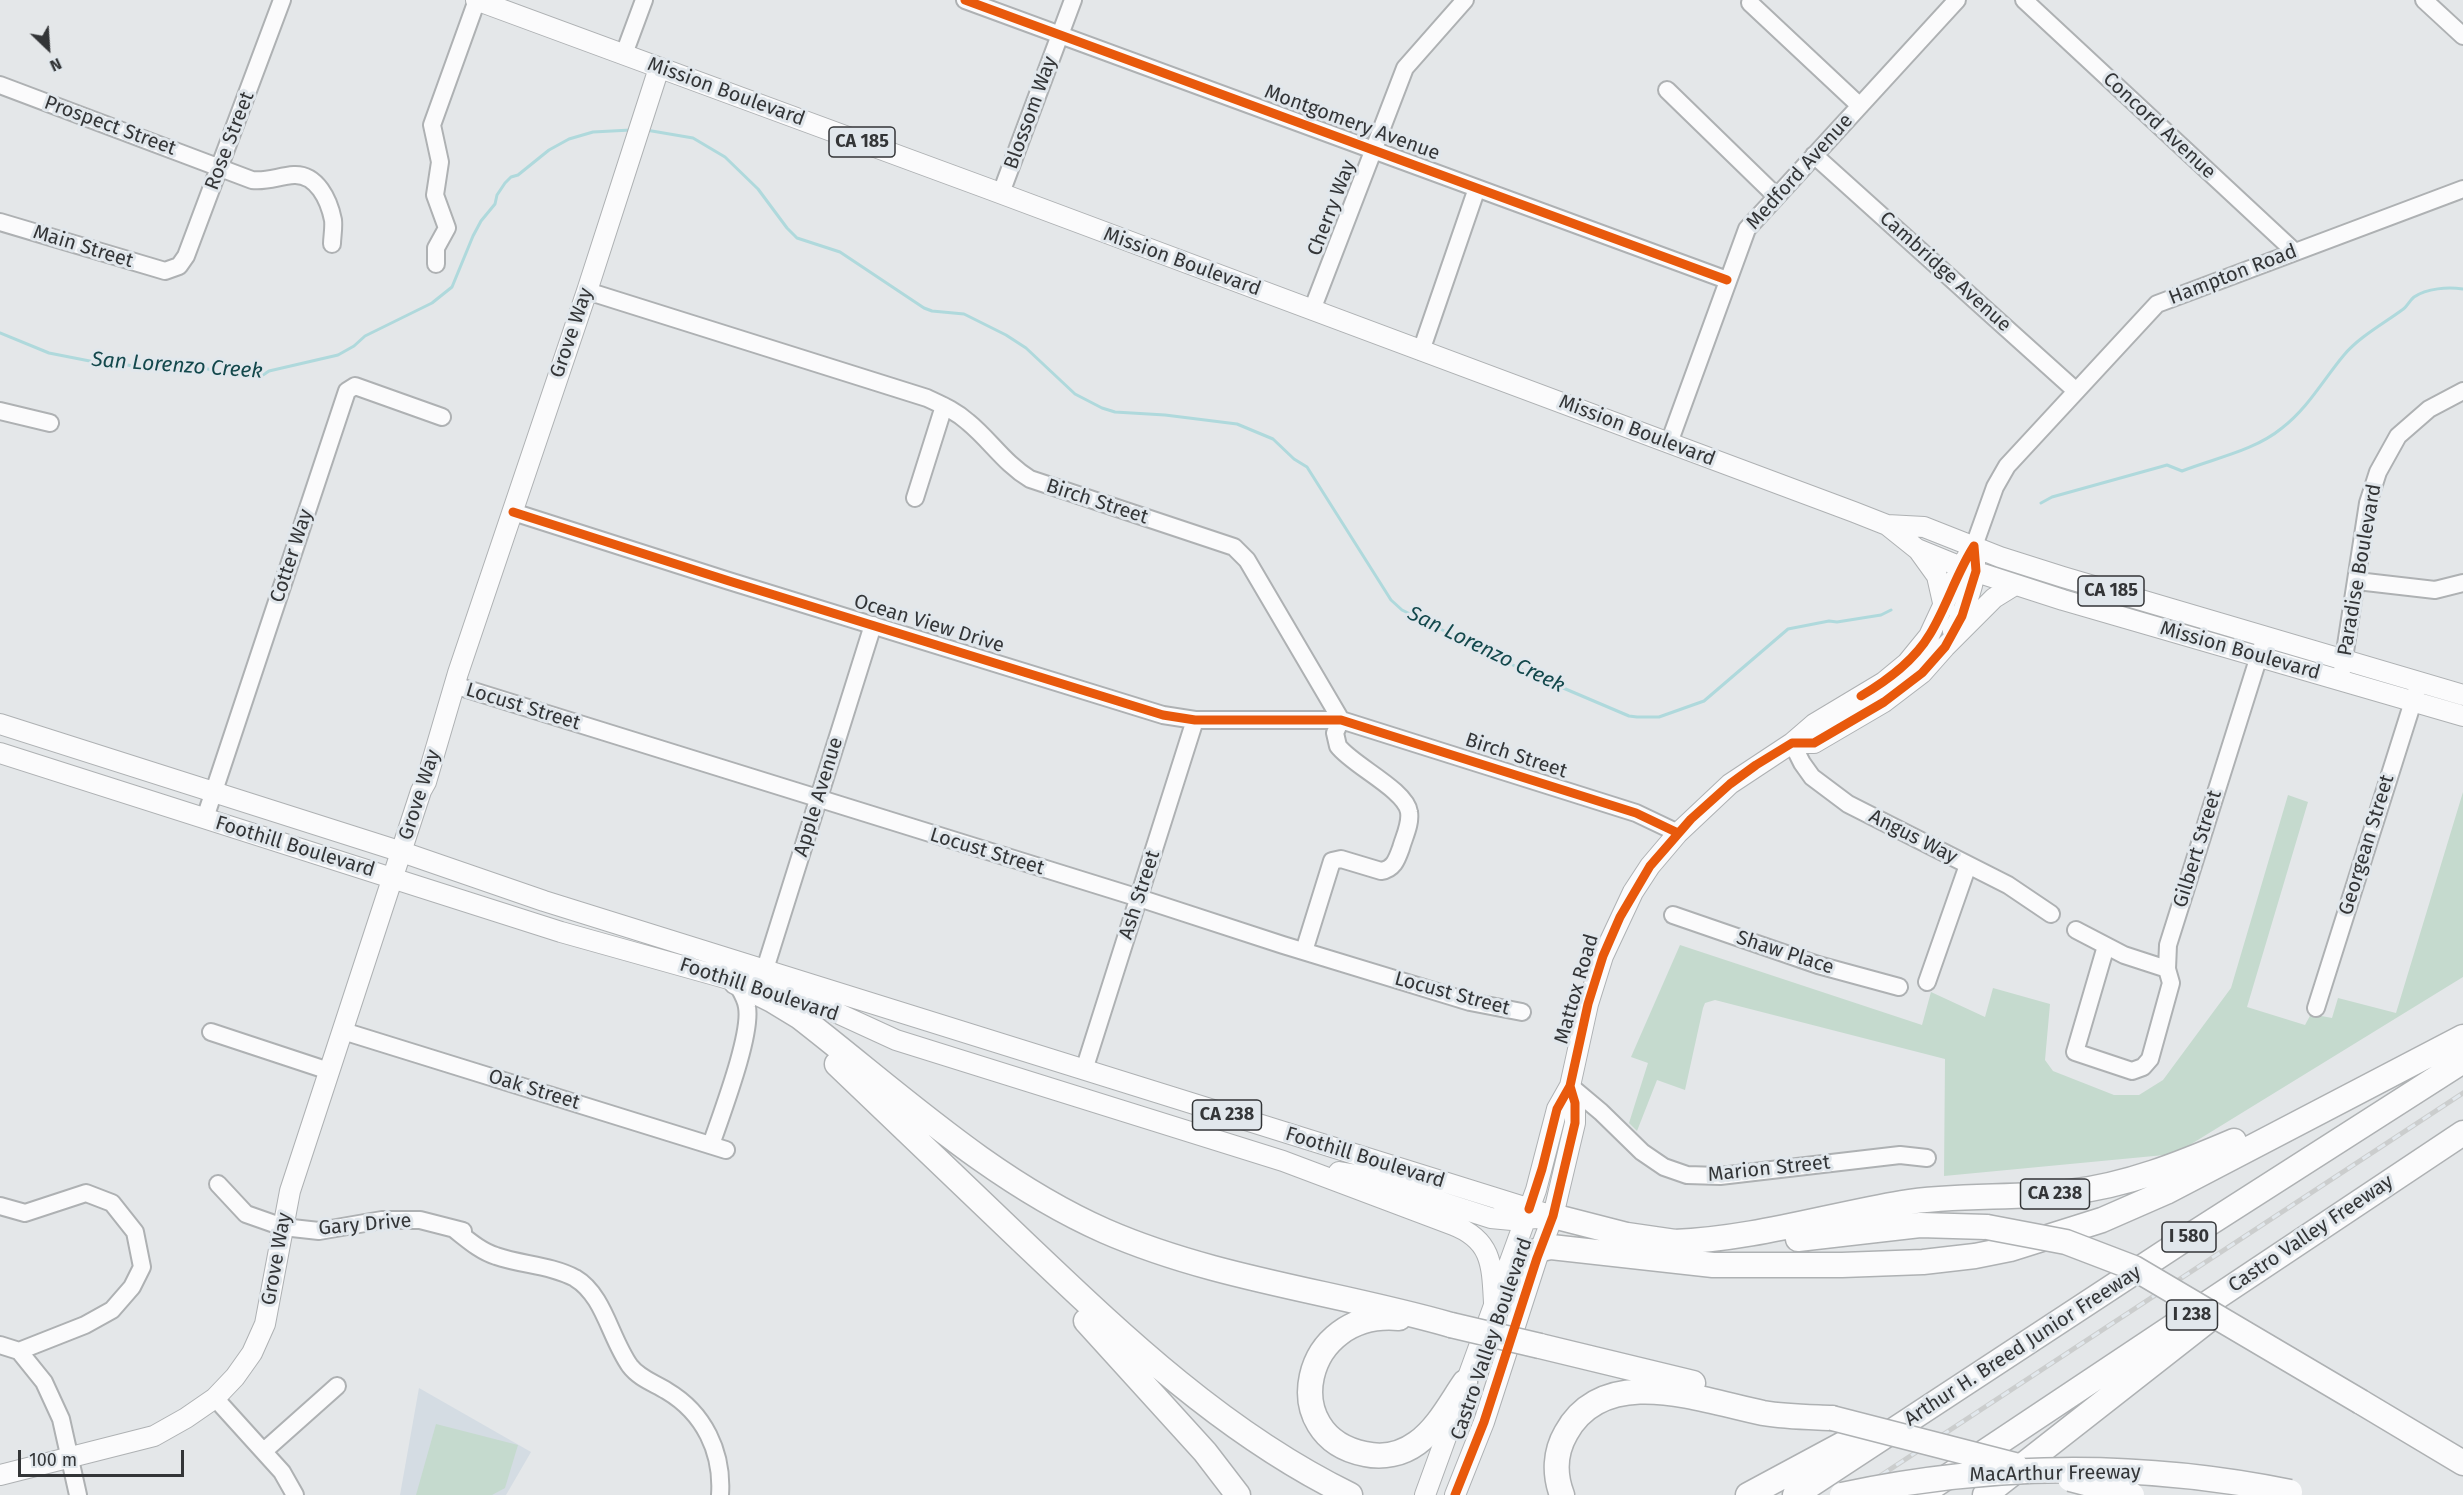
<!DOCTYPE html>
<style>
body{margin:0}
#map{position:relative;width:2463px;height:1495px;overflow:hidden;background:#e4e7e9;font-family:"Fira Sans",sans-serif}
canvas{display:block}
.north{position:absolute;left:18px;top:18px;width:60px;height:60px;-webkit-text-stroke:4px #e1e7ec;paint-order:stroke;rotate:155deg;font-size:16px;font-weight:700;line-height:24px;text-align:center;color:#333537}
.north::after{content:'';display:block;margin:auto;width:21px;height:27px;background:#333537;clip-path:polygon(50% 0,100% 100%,50% 72%,0 100%)}
.scale{position:absolute;left:18px;top:1450px;width:166px;height:27px;box-sizing:border-box;border:3px solid #333537;border-top:0;padding-left:8px;font-size:18px;line-height:21px;white-space:nowrap;color:#333537;-webkit-text-stroke:4px #e1e7ec;paint-order:stroke}
</style>
<div id="map">
<canvas width="2463" height="1495"></canvas>
<div class="north">N</div>
<div class="scale">100 m</div>
</div>
<script>
const context = document.querySelector('canvas').getContext('2d');
context.lineJoin = 'round';
function paint(path, color) {
  context.fillStyle = color;
  context.fill(path, 'evenodd');
}
function trace(path, color, width, dash) {
  context.strokeStyle = color;
  context.lineWidth = width;
  context.lineCap = dash ? 'butt' : 'round';
  context.setLineDash(dash || []);
  context.stroke(path);
}
function drawText(font, color, halo, rows, align = 'center') {
  context.font = font + ' "Fira Sans",sans-serif';
  context.lineWidth = 6;
  context.setLineDash([]);
  context.textBaseline = 'middle';
  context.strokeStyle = halo;
  context.fillStyle = color;
  for (const [text, x, y, turn = 0] of rows) {
    context.save();
    context.translate(x, y);
    context.rotate((+turn || 0) * Math.PI / 180);
    context.textAlign = isNaN(turn) ? turn : align;
    if (halo) context.strokeText(text, 0, 0);
    context.fillText(text, 0, 0);
    context.restore();
  }
}
const built = new Path2D(`
 M419,1388L531,1452L506,1495H400Z`);
const green = new Path2D(`
 M2463,792V977L2175,1154L1944,1176L1945,1059L1715,1000L1705,1003L1703,1008L1685,1090L1657,1080L1637,1131L1629,1123L1648,1063L1631,1057L1680,945L1922,1025L1931,992L1985,1017L1993,988L2050,1004L2045,1060L2053,1071L2114,1095H2139L2163,1080L2231,988L2288,795L2308,802L2247,1007L2305,1025L2311,1014L2332,1018L2338,998L2396,1013Z
 M436,1424L518,1445L505,1488L492,1495H416Z`);
const stream = new Path2D(`
 M646,130L693,138L725,157L758,189L787,228L797,238L840,252L924,308L932,311L964,314L1006,335L1026,348L1075,394L1102,408L1115,412L1165,415L1237,424L1273,439L1294,459L1307,467L1391,600L1402,610L1535,676L1629,716L1637,717H1659L1704,701L1788,629L1829,621L1837,622L1881,615L1891,610
 M0,333L49,353L110,365L116,363L133,366L199,367L225,373L263,375L269,371L338,355L354,346L365,336L432,303L452,287L473,236L481,221L495,204L497,195L505,183L511,177L518,175L549,150L569,139L593,132L631,130
 M2041,503L2052,497L2160,467L2167,465L2182,471C2215,458 2254,451 2282,428C2308,408 2323,380 2344,355C2359,337 2383,324 2402,310C2407,307 2409,301 2414,297C2427,288 2448,287 2463,289`);
const minor = new Path2D(`
 M965,0L1727,280
 M2024,0L2295,252
 M2424,0L2463,36
 M1750,3L1860,106
 M624,54L644,0
 M0,85L252,180C267,182 279,176 294,175C317,174 329,200 333,220C334,228 332,237 332,244
 M1667,90L1776,196
 M1814,155L2075,390
 M1001,193L1073,0
 M0,222L165,271L179,266L186,256L282,0
 M436,264V248L447,228L435,195L440,162L432,125L477,0
 M587,291L927,398C942,405 956,411 968,422C990,440 1005,464 1030,479L1234,547L1247,560L1341,720
 M1312,310L1405,68L1465,0
 M1421,351L1477,188
 M0,411L50,423
 M1669,443L1747,229L1957,0
 M915,498L944,406
 M513,512L729,581L1163,715L1195,720H1341L1636,813L1678,833
 M1974,546L1995,487L2007,466L2157,304L2463,189
 M2357,581L2435,590L2463,583
 M2342,671L2368,503L2378,472L2398,436L2429,409L2463,391
 M454,685L1139,898L1283,945L1470,1002L1522,1012
 M1792,743L1802,763L1812,777L1848,804L2008,885L2051,914
 M205,818L347,391L355,386L442,417
 M1673,915L1818,965L1899,987
 M2076,930L2124,955L2167,969
 M2106,946L2075,1052L2132,1071L2143,1067L2150,1059L2171,983L2167,969L2168,945L2265,637
 M1304,951L1332,861L1341,859L1381,871C1394,869 1397,859 1401,848C1404,837 1411,824 1409,812C1406,790 1352,765 1338,746L1335,733L1341,720
 M765,969L873,625
 M1927,982L1968,865
 M2316,1008L2417,689
 M343,1031L726,1150
 M211,1032L329,1071
 M1084,1070L1195,720
 M1570,1086L1601,1112L1642,1152L1664,1167L1687,1175L1720,1176L1900,1155L1927,1158
 M711,1145C721,1115 752,1035 747,1007C746,998 740,990 736,982
 M218,1184L246,1214L283,1227L319,1231L382,1220H420L463,1231
 M0,1206L25,1213L86,1193L112,1203L135,1232L142,1267L132,1287L112,1310L85,1325L19,1351
 M454,1229C467,1239 480,1251 496,1256C522,1265 550,1265 575,1278C604,1295 610,1338 630,1366C639,1378 654,1383 667,1391C704,1413 723,1452 720,1495
 M0,1345L19,1351L44,1382L61,1419L78,1495
 M215,1398L282,1472L295,1495
 M264,1451L337,1386`);
const major = new Path2D(`
 M476,0L989,189L1854,512L1887,525L1917,549L1961,567L2063,600L2463,716
 M1887,525L1924,527L2000,557L2063,577L2463,695
 M1919,551L1937,576L1944,607
 M1953,631C1964,611 1976,583 1975,560
 M0,724L402,852L544,901L1553,1216
 M1792,743H1814L1884,702L1922,673L1945,647L1994,598L2015,585
 M0,753L561,932L786,995L835,1012L896,1040L1283,1161L1453,1225C1492,1240 1492,1265 1494,1303
 M1339,1172L1357,1175L1491,1218L1512,1220L1537,1218
 M0,1475L154,1436L186,1418L215,1398L235,1377L252,1353L265,1324L290,1191L421,791L426,782L458,673L587,291L659,68
 M1425,1495L1536,1190L1557,1109L1570,1086L1588,1004L1603,956L1633,892L1650,866L1678,833L1730,784L1792,743L1814,724L1884,682L1907,663L1929,636L1961,567L1974,546
 M1455,1495L1484,1422L1537,1258L1553,1216L1575,1123V1103L1570,1086`);
const highway = new Path2D(`
 M736,982L772,1000L800,1017C898,1093 990,1180 1105,1231C1215,1279 1336,1292 1451,1325
 M837,1064C898,1123 960,1181 1021,1240C1122,1336 1223,1433 1350,1495
 M1553,1216L1627,1235L1689,1244
 M1798,1239L1920,1225L1987,1227
 M1674,1242C1752,1239 1826,1216 1902,1203C1958,1194 2014,1199 2070,1192C2128,1185 2180,1164 2234,1141
 M1502,1280C1515,1265 1531,1249 1551,1247L1713,1265H1842L1923,1262L1975,1256L2010,1249L2102,1220L2166,1192L2463,1037
 M1399,1318C1301,1309 1276,1437 1365,1454C1383,1458 1402,1454 1417,1443C1438,1428 1451,1402 1465,1382
 M1086,1321L1205,1452L1238,1495
 M1540,1346L1693,1383
 M2361,1402L2463,1463
 M1562,1495C1554,1474 1555,1452 1566,1433C1605,1362 1703,1401 1763,1413C1786,1417 1809,1417 1832,1418
 M1748,1495L1854,1438
 M1795,1495L2188,1237L2463,1061
 M1920,1495L2463,1133
 M1985,1495L2207,1321`);
const rail = new Path2D(`
 M1851,1495L2463,1093`);
const highwayBridge = new Path2D(`
 M1987,1227L2066,1242L2134,1268L2361,1402
 M1451,1325L1540,1346
 M1832,1418L2015,1465
 M2070,1479L2132,1495
 M1842,1495C1990,1463 2142,1462 2290,1492`);
const cycleway = new Path2D(`
 M965,0L1727,280
 M513,512L729,581L1163,715L1195,720H1341L1636,813L1678,833
 M1861,696C1888,680 1914,661 1930,634C1947,606 1956,574 1974,546
 M1529,1209L1542,1169L1557,1109L1570,1086L1588,1004L1603,956L1620,917L1650,866L1691,819L1730,784L1756,765L1792,743H1814L1884,702L1922,673L1945,647L1962,616L1976,571L1974,546
 M1455,1495L1484,1422L1537,1258L1553,1216L1575,1123V1103L1570,1086`);
const shields = [
 [862,142,66],
 [2111,591,66],
 [1227,1115,69],
 [2055,1194,69],
 [2189,1237,54],
 [2192,1315,51]
];
const shieldNames = [
 ["CA 185",862,142],
 ["CA 185",2111,591],
 ["CA 238",1227,1115],
 ["CA 238",2055,1194],
 ["I 580",2189,1237],
 ["I 238",2192,1315]
];
const streetNames = [
 ["Mission Boulevard",726,92,20],
 ["Blossom Way",1031,113,-70],
 ["Montgomery Avenue",1352,123,20],
 ["Prospect Street",110,126,20],
 ["Concord Avenue",2159,126,43],
 ["Rose Street",230,141,-69],
 ["Medford Avenue",1800,172,-48],
 ["Cherry Way",1332,208,-69],
 ["Main Street",83,247,17],
 ["Mission Boulevard",1182,262,20],
 ["Cambridge Avenue",1945,272,42],
 ["Hampton Road",2233,275,-21],
 ["Grove Way",572,333,-71],
 ["Mission Boulevard",1637,431,21],
 ["Birch Street",1097,502,18],
 ["Cotter Way",292,556,-72],
 ["Paradise Boulevard",2360,570,-80],
 ["Ocean View Drive",929,624,17],
 ["Mission Boulevard",2240,651,16],
 ["Locust Street",523,707,17],
 ["Birch Street",1516,756,18],
 ["Grove Way",420,795,-72],
 ["Apple Avenue",819,797,-73],
 ["Angus Way",1913,837,27],
 ["Georgean Street",2367,845,-73],
 ["Foothill Boulevard",295,847,17],
 ["Gilbert Street",2198,849,-73],
 ["Locust Street",987,852,17],
 ["Ash Street",1140,895,-72],
 ["Shaw Place",1785,953,18],
 ["Mattox Road",1577,989,-74],
 ["Foothill Boulevard",759,990,18],
 ["Locust Street",1452,994,15],
 ["Oak Street",534,1090,17],
 ["Foothill Boulevard",1365,1158,17],
 ["Marion Street",1769,1169,-6],
 ["Gary Drive",365,1225,-5],
 ["Castro Valley Freeway",2311,1234,-34],
 ["Grove Way",277,1259,-80],
 ["Castro Valley Boulevard",1492,1339,-71],
 ["Arthur H. Breed Junior Freeway",2023,1346,-33],
 ["MacArthur Freeway",2055,1474,-1]
];
const waterNames = [
 ["San Lorenzo Creek",177,366,4],
 ["San Lorenzo Creek",1486,650,26]
];
paint(built, '#d4dce3');
paint(green, '#c5dace');
trace(stream, '#afd9dc', 3);
trace(minor, '#aeb1b3', 20);
trace(major, '#aeb1b3', 22);
trace(highway, '#aeb1b3', 27);
trace(minor, '#fbfbfc', 16);
trace(major, '#fbfbfc', 20);
trace(highway, '#fbfbfc', 24);
trace(rail, '#cbcdcd', 5);
trace(rail, '#e1e7ec', 3, [9]);
trace(highwayBridge, '#aeb1b3', 27, []);
trace(highwayBridge, '#fbfbfc', 24);
trace(cycleway, '#e8590c', 9);
for (const [x, y, w] of shields) {
  const box = new Path2D();
  box.roundRect(x - w / 2, y - 15, w, 30, 4.5);
  context.fillStyle = '#e1e7ec';
  context.fill(box);
  trace(box, '#333537', 1.5);
}
drawText('bold 18px', '#333537', null, shieldNames);
drawText('20px', '#333537', '#e1e7ec', streetNames);
drawText('italic 21px', '#13484c', '#e1e7ec', waterNames);
</script>
